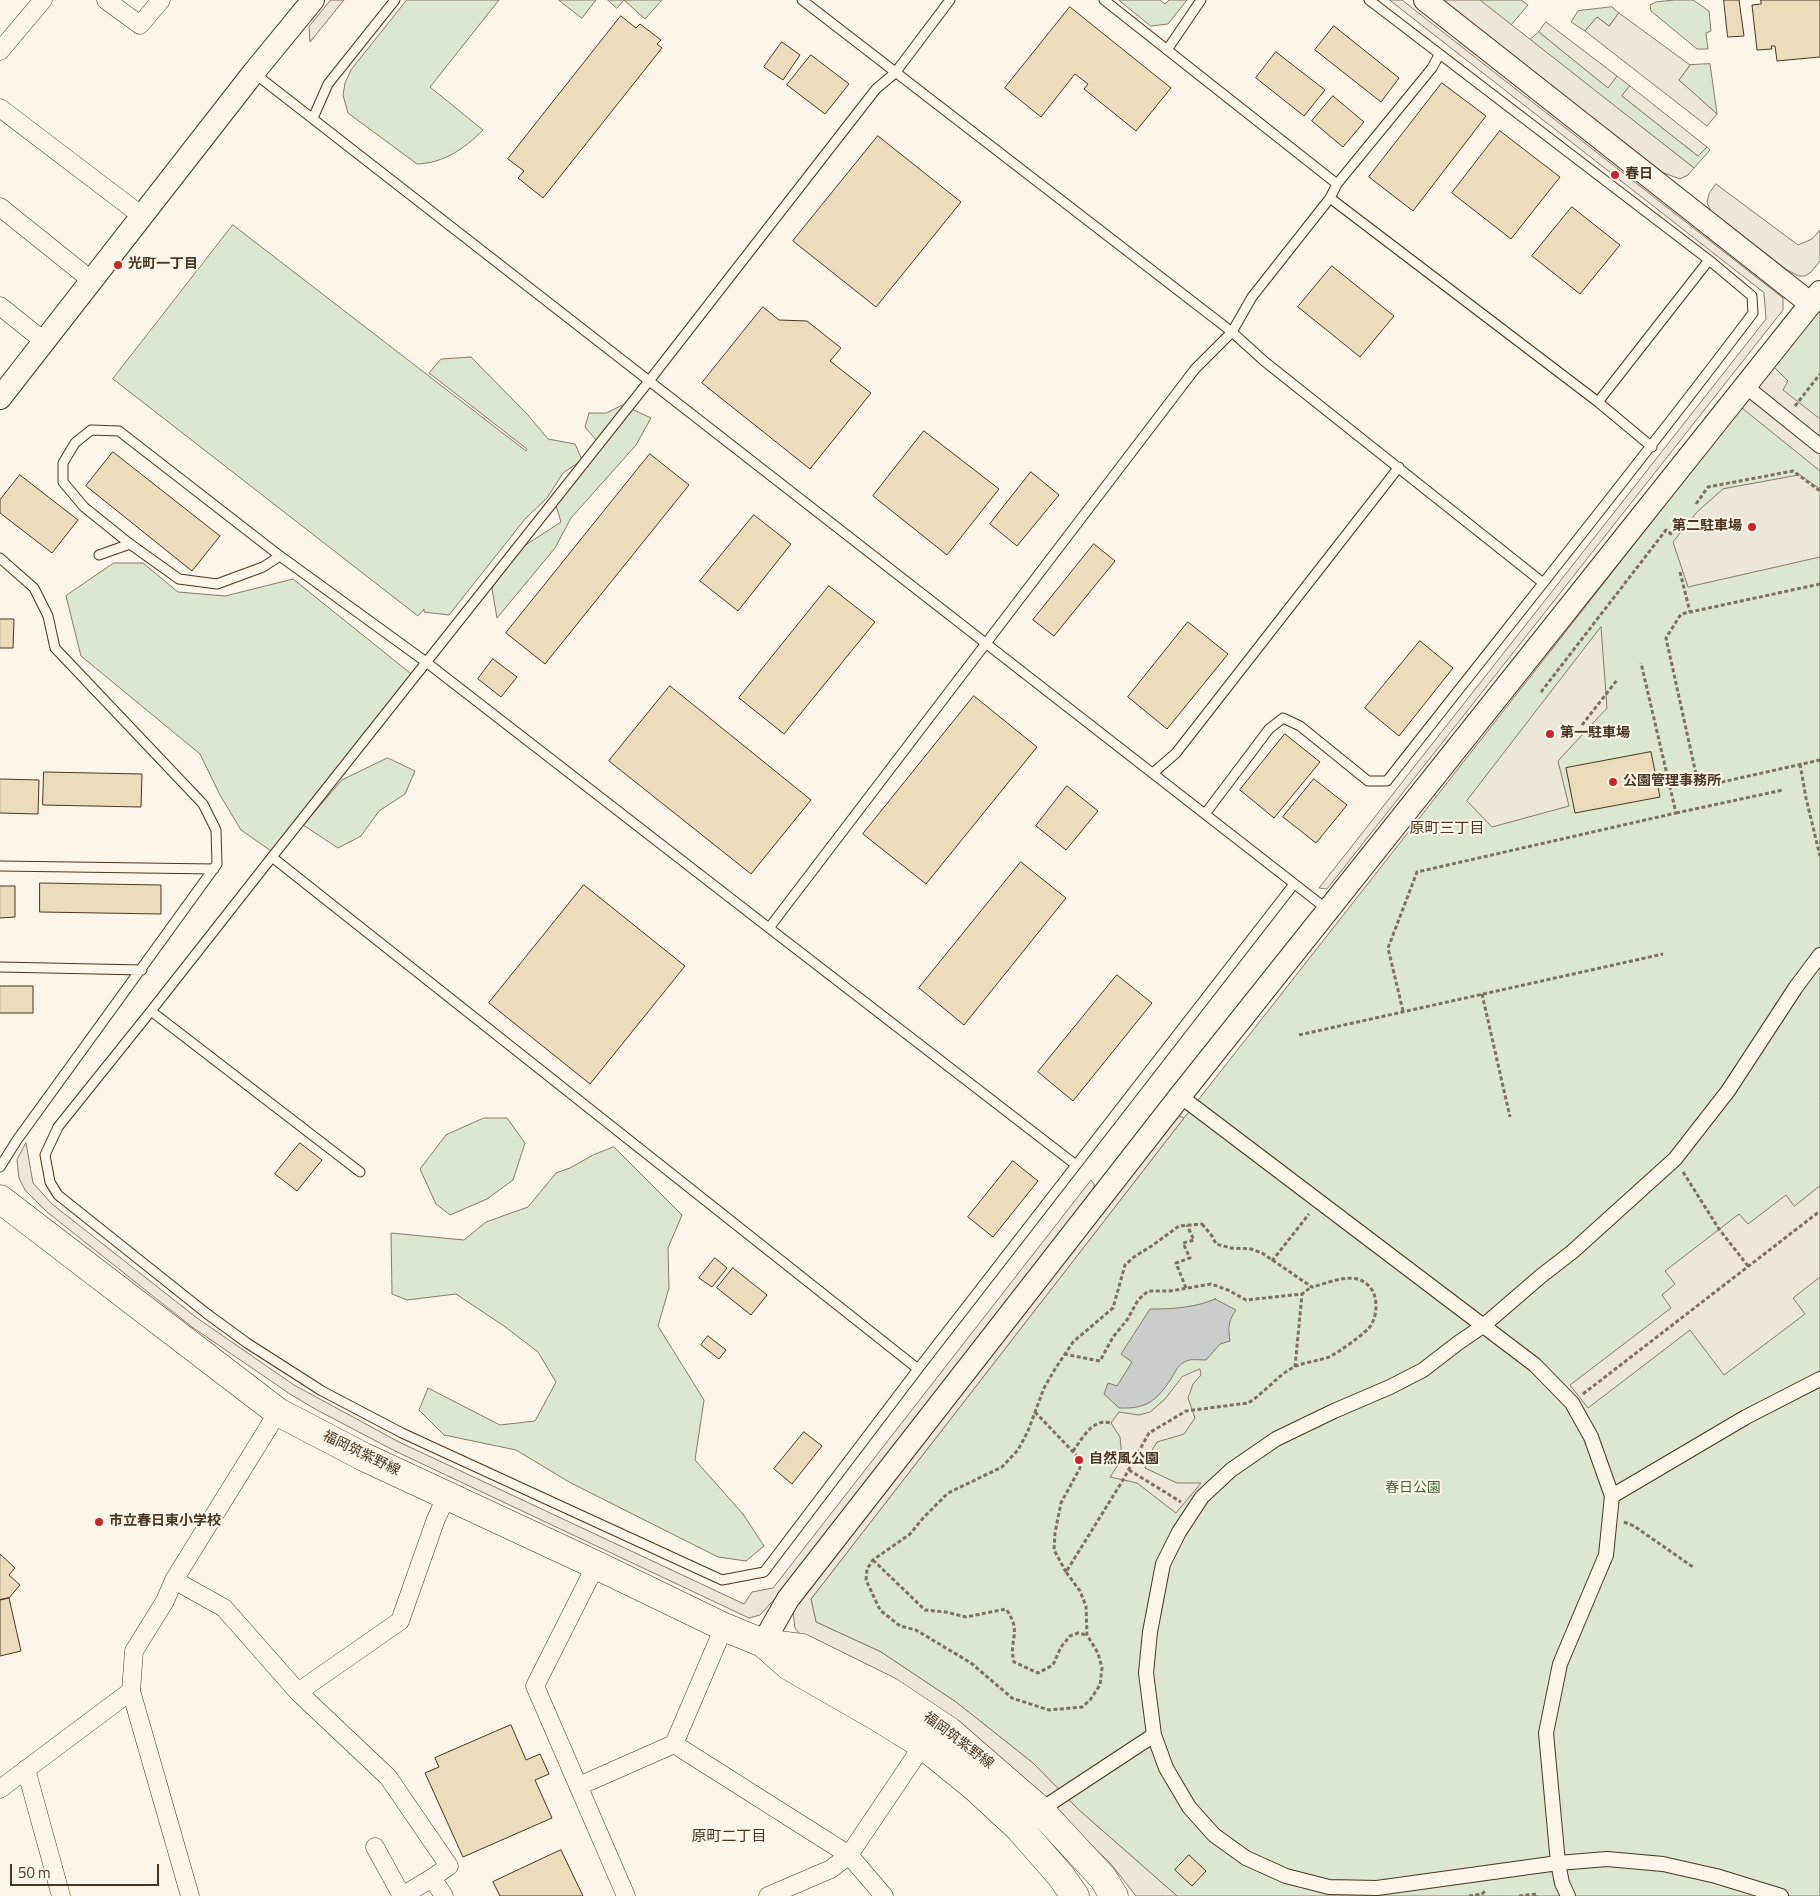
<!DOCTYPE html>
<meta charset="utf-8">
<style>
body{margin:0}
#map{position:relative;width:1820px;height:1896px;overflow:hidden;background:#fbf6e9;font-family:"Titillium Web",sans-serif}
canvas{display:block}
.scale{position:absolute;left:10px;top:1864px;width:149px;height:22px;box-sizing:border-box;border:2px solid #4a3520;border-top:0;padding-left:6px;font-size:15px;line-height:18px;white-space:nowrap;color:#4a3520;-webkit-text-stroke:4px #fbf6e9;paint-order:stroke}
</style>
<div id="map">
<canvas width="1820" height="1896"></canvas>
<div class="scale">50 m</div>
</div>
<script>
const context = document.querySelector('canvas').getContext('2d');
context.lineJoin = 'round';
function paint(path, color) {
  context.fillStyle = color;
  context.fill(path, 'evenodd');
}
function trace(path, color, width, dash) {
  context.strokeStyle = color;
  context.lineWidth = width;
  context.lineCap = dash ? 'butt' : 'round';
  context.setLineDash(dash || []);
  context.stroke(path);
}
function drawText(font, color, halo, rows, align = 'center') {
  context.font = font + ' "Titillium Web","Noto Sans JP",sans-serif';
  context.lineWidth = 4;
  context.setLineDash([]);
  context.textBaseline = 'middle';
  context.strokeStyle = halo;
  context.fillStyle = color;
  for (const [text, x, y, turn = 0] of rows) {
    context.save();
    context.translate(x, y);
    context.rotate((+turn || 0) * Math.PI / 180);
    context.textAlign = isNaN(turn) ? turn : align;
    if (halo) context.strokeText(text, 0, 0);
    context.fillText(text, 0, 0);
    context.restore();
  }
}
const green = new Path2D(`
 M407,0H499L430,87L483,130C464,149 444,163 417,164L348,113L343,95L345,83L351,70Z
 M559,0H596L582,18Z
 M608,0H662L645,19L624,0L617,8Z
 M1119,0H1160L1165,4L1169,0H1187L1168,24L1151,26Z
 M1480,0H1521L1528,5L1511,25Z
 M1675,0H1693L1709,11L1711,31L1706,33L1708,49H1697L1651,11L1650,5L1656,2Z
 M1612,7L1619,13L1609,26L1597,17L1585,31L1571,22L1578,11Z
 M1539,32L1607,87L1617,76L1630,86L1622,96L1698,156L1707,147L1710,150L1694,168L1530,40Z
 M1710,64L1717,114L1679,80L1690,65Z
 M233,225L526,451L527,449L429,373L441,359L471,357L528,415L548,439L575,444L582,460L563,473L547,498L525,519L449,615L424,612V609L418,616L113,379Z
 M1820,308V1896H1177L1079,1810L1033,1763L956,1702L881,1652L816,1622L811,1599L1184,1118Z
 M623,405L651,418L636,445L571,518L555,548L497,618L492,589L501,561L561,522L554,499L597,441L585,427L589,413H606Z
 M114,563H143L178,592L225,596L293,579L415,677L271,851L241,830L220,795L200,754L81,656L66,596Z
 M388,758L415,771L405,794L379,811L361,836L338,848L303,825L342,780Z
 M484,1118H507L525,1143L513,1180L487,1199L450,1215L436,1204L420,1169L446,1135Z
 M614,1147L682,1215L668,1248L669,1288L658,1326L704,1400L695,1460L743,1514L764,1546L746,1561L718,1557L569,1482L516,1450L444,1435L419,1410L428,1388L500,1425L535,1421L556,1382L538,1352L504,1326L456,1294L407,1300L392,1294L391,1233L464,1240L486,1222L528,1207L556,1173L570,1168L593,1155Z`);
const parking = new Path2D(`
 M331,0H344L310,42L309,27Z
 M1390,0H1402L1783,298V310L1327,889L1319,888L1766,319L1764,293Z
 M1441,0H1480L1694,168L1688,175L1680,179L1664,173Z
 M1619,13L1690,65L1679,80L1717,114L1707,126L1585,31L1597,17L1609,26Z
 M1546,22L1617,76L1608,88L1539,32Z
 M1630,86L1707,147L1698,156L1622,96Z
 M1716,184L1798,245L1812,239L1820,230V261L1811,272L1805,276H1799L1787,270L1710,210L1707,202L1709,194Z
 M1774,367L1788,381L1783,390L1820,419V471L1742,408Z
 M1800,475L1820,489V557L1688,587L1673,542L1697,512L1723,489Z
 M1601,627L1607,708L1558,761L1569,806L1492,827L1467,801Z
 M1179,1116L1184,1118L811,1599L816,1622L881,1652L956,1702L1033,1763L1079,1810L1177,1896H1136L1111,1864L1084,1838L800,1634L795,1628L793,1612Z
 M26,1143L33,1183L52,1204L197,1318L294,1385L399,1442L744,1604L752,1592L773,1588L1091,1180L1094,1184V1189L780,1593L760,1615L749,1618L395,1451L315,1409L290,1394L192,1327L47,1212L25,1190L19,1178L17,1160Z
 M1820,1186V1277L1793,1298L1805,1314L1724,1375L1690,1330L1588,1408L1570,1385L1671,1308L1662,1295L1675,1284L1665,1271L1739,1214L1748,1224L1786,1195L1794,1206Z
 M1200,1369L1201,1375L1193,1384L1188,1398L1195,1418L1184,1434L1157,1442L1147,1459L1145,1468L1177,1483H1201L1176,1513L1137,1483L1110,1477L1122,1459L1120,1437L1111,1423L1119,1412L1139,1415L1150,1412L1165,1399L1182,1377Z`);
const water = new Path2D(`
 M1215,1299L1236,1310C1228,1321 1228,1328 1230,1341L1220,1344L1206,1360C1198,1360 1189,1358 1183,1363C1178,1365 1174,1374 1171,1379C1156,1401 1147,1409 1119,1408L1104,1394L1108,1383L1117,1386L1132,1362L1121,1354L1150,1309C1173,1309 1194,1308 1215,1299Z`);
const building = new Path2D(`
 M1724,0H1739L1744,36L1728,37Z
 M1761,0H1820V57L1777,61L1775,46H1771L1772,49L1757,50L1752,5L1761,4Z
 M1070,7L1171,88L1136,131L1084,89L1088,84L1075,74L1041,117L1005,88Z
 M621,16L636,28L640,24L661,40L657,44L662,48L543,198L518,178L524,171L508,159Z
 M1334,26L1399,78L1381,102L1315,50Z
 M782,42L800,55L783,80L764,67Z
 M1276,52L1325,90L1304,116L1256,78Z
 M811,55L849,84L825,114L787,85Z
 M1442,83L1486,116L1413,211L1369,177Z
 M1333,96L1364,122L1343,147L1312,121Z
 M1500,131L1560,177L1511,239L1452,193Z
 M878,136L961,202L876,307L793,241Z
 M1572,207L1620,245L1580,294L1532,256Z
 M1332,266L1394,316L1360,357L1298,307Z
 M763,307L779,320L807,321L841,348L830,361L871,393L810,469L702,383Z
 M924,431L999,489L947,555L873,496Z
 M113,452L220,536L192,571L86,486Z
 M650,454L689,485L545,664L506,633Z
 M1031,472L1059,495L1017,546L990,524Z
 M20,475L78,520L52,553L0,513V500Z
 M754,515L791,544L738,611L700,581Z
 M1094,544L1115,561L1054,636L1033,620Z
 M829,586L875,622L784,734L739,698Z
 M0,619H14L13,648H0Z
 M1188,622L1228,654L1167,729L1128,697Z
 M1420,641L1453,668L1399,736L1365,708Z
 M493,659L517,677L501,697L478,679Z
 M670,686L811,800L751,874L609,761Z
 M974,696L1037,747L926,884L863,834Z
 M1285,734L1320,762L1274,818L1240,790Z
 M1651,752L1660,797L1575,813L1566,768Z
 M44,772L142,774L141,807L43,805Z
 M0,779L39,780L38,814L0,813Z
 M1314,779L1347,805L1316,843L1283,817Z
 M1067,786L1098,811L1066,850L1036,826Z
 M1021,862L1066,898L964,1025L919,988Z
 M40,883L161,885V914L40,912Z
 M584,885L685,966L590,1084L489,1003Z
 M0,886H15V917L0,918Z
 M1117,975L1152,1003L1073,1101L1038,1072Z
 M0,986H33V1013H0Z
 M300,1143L322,1160L297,1191L275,1174Z
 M1013,1161L1038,1181L993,1237L968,1217Z
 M715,1258L727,1268L712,1287L699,1278Z
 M733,1268L767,1295L751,1315L717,1288Z
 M708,1336L726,1350L719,1359L701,1345Z
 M804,1432L822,1446L792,1484L774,1469Z
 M0,1554L15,1568L9,1575L20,1585L9,1598L0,1600Z
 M9,1598L21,1651L0,1656V1600Z
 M511,1725L526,1760L540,1754L549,1774L535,1780L552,1818L463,1857L425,1773L439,1767L435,1758Z
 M561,1850L583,1896H500L493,1882Z
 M1189,1855L1206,1871L1192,1886L1175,1870Z`);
const path = new Path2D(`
 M1795,406L1820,374
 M1696,504L1708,487L1793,471L1820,491
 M1680,572L1690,612
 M1820,584L1681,614L1666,638L1696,774L1713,784L1820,760
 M1541,692L1666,530L1674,536
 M1582,725L1617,680
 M1800,764L1806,798L1820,856
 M1676,813L1783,790
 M1482,994L1510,1117
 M1403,1011L1388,948L1417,872L1676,813L1641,663
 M1299,1035L1663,954
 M1683,1172L1719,1229L1748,1266
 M1202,1224L1212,1236L1216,1244L1231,1248L1251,1249L1262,1253L1312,1287C1329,1283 1354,1270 1369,1286C1378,1295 1378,1314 1371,1325C1368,1332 1336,1354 1329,1357C1318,1361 1306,1362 1296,1366C1277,1375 1265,1393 1248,1403L1186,1411L1149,1433L1123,1480L1066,1572L1080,1591L1086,1606L1087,1635L1098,1653L1102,1668L1100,1685L1090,1700L1082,1707L1049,1710L1012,1698L971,1663L916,1630L900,1626L880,1610L866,1580L867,1569L873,1560L910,1534L924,1517L948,1493L1002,1467L1018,1450L1028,1431L1044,1388L1055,1369L1073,1342L1113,1308L1125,1265L1134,1257L1153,1245L1179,1226Z
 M1272,1261L1309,1214
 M1186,1288L1176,1263L1190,1258L1183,1243L1194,1240L1187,1225
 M1064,1354L1100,1361L1113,1337L1127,1320L1138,1300L1148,1291H1170L1211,1284L1228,1290L1246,1300L1302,1294L1311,1287
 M1295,1367L1302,1294
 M1583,1394L1820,1211
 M1035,1412L1078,1457L1080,1468L1061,1503L1055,1533L1054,1550L1066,1572
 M1073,1451C1083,1438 1092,1418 1111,1423
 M1129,1470L1181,1502
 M1624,1522L1634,1526L1693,1567
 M873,1560L925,1610L946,1612L966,1617L1006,1609C1023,1633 1008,1639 1014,1662L1038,1673L1053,1665L1061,1647L1070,1636L1078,1633L1087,1635
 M1469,1896L1482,1894L1486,1890
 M1519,1896L1537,1894V1896`);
const service = new Path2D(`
 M802,0L1232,332L1264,361L1542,582
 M1104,0L1337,184
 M1167,50L1201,0
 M254,73L1328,910
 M313,118L328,84L395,0
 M1330,198L1598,402L1652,447
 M1598,402L1709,260
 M99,555L130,544
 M280,556L263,567L217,584L179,579L130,544L84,507L63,482V463L75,443L91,430L119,431L280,556L426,662L769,928L1195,369L1232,332L1252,297L1330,198L1337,184L1432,68L1439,55
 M0,558L34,588L48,616L55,648L203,804L216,830L217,864L17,1140L0,1167
 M1153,773L1176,753L1399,467
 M1205,814L1269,729L1283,718L1300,726L1368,781H1387C1509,625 1634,471 1753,313L1752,296L1709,260L1369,0
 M272,857L151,1011L360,1172
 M0,866L214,869
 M769,928L1076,1165
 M0,967L142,970
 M151,1011L58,1127L45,1155L50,1182L58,1195L206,1313L247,1343L322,1391L402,1433L722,1580L764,1572L918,1369L1294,884
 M918,1369L272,857L649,381L876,89L895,73L950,0`);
const pedestrian = new Path2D(`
 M1754,393L1820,446
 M1180,1096L1535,1365L1572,1403L1591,1437L1612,1496L1606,1555L1560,1664L1546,1733L1558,1863L1562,1883L1568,1896
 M1612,1496L1746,1417L1820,1379
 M1040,1810L1154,1735
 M1781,1896L1716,1876L1663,1864L1607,1859L1558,1863L1377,1888L1329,1887L1286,1876L1246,1858L1214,1835L1189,1807L1166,1768L1154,1735L1146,1673L1150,1632L1163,1564L1179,1532L1202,1497L1231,1470L1276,1439L1334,1411L1390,1387L1423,1370L1458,1343L1483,1326L1541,1276L1572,1252L1675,1159L1728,1091L1796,987L1820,955`);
const minor = new Path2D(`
 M106,0L140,25L161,0
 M0,51L43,0
 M0,108L142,216
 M0,207L91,280
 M0,306L45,342
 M596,1565L535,1686L626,1896
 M174,1580L224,1608L298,1692L388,1777L449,1866L432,1878
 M298,1692L400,1621L436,1519L447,1495
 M674,1744L724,1627
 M26,1769L61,1896
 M579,1786L674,1744L849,1855L884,1896
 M0,1789L131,1691
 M375,1847L402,1896
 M190,1896L131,1691L134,1651L165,1601L174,1580L278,1412
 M402,1896L432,1878L444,1896
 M768,1896L831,1869L849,1855L923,1745`);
const tertiary = new Path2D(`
 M1425,0L1811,304
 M0,398L254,72L313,0
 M763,1643L788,1599L1180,1096L1820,292`);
const primary = new Path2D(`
 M0,1199L278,1412L364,1457L596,1565L724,1627L763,1643L802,1648L889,1691L949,1731L1040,1810L1103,1878L1114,1896
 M763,1643L789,1666L876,1716L923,1745L977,1789L1018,1827L1061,1876L1075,1896`);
const markers = [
 [1615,175,5,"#c62828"],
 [118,265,5,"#c62828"],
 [1752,527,5,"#c62828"],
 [1550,734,5,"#c62828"],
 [1613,782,5,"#c62828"],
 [1079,1460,5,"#c62828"],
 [99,1522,5,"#c62828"]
];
const poiNames = [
 ["春日",1625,175],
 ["光町一丁目",128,265],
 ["第二駐車場",1742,527,"right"],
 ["第一駐車場",1560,734],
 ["公園管理事務所",1623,782],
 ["自然風公園",1089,1460],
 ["市立春日東小学校",109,1522]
];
const streetNames = [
 ["福岡筑紫野線",361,1454,26],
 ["福岡筑紫野線",958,1741,37]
];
const parkNames = [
 ["春日公園",1413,1489]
];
const neighbourhoodNames = [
 ["原町三丁目",1447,829],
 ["原町二丁目",729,1837]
];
paint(green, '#dce7d0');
trace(green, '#887966', 1);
paint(parking, '#ede7d9');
trace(parking, '#887966', 1);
paint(water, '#c9cecd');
trace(water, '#887966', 1);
paint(building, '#ecdcbc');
trace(building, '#4a3520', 1);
trace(service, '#4a3520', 11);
trace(pedestrian, '#4a3520', 16);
trace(minor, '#4a3520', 19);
trace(tertiary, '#4a3520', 24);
trace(primary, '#4a3520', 29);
trace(path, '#7f6f5c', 3, [4, 2.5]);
trace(service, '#fbf6e9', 9);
trace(pedestrian, '#fbf6e9', 14);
trace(minor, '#fbf6e9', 18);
trace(tertiary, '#fbf6e9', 22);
trace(primary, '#fbf6e9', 28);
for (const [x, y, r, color] of markers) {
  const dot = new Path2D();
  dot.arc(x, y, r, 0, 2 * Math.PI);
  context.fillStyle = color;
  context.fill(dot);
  trace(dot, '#fbf6e9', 2);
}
drawText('bold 14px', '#4a3520', '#fbf6e9', poiNames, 'left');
drawText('14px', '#4a3520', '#fbf6e9', streetNames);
drawText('14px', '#436837', '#fbf6e9', parkNames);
drawText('15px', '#4a3520', '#fbf6e9', neighbourhoodNames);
</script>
